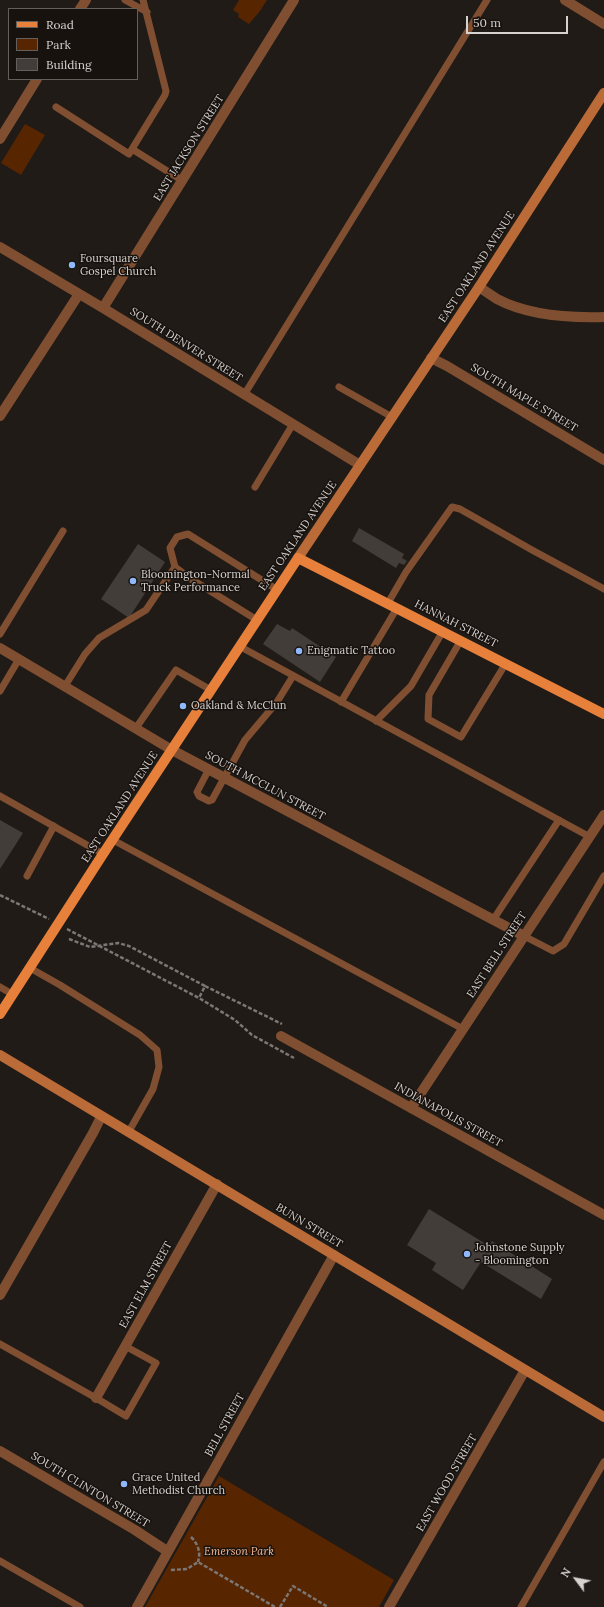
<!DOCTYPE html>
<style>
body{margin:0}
#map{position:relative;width:604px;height:1607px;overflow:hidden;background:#201b17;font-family:Lora,serif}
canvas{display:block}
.legend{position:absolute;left:8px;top:8px;width:130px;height:72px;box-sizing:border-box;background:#17120e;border:1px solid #635f5c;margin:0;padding:5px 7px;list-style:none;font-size:12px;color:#d6d2d0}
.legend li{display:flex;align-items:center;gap:8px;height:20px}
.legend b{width:20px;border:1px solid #635f5c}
.north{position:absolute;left:556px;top:1559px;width:40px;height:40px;-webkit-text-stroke:3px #17120e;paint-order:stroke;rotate:302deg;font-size:11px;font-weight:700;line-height:16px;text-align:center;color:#d6d2d0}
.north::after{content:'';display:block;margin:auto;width:14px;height:18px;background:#d6d2d0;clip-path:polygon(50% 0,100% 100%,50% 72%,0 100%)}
.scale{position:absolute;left:466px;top:16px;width:102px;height:18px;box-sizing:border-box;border:2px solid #d6d2d0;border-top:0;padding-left:5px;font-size:12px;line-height:14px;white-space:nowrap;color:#d6d2d0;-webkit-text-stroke:3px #17120e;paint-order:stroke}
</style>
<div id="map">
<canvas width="604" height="1607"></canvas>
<ul class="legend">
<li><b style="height:5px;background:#e7803b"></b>Road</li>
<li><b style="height:11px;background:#572600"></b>Park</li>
<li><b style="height:11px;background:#433d39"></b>Building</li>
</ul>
<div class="north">N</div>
<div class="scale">50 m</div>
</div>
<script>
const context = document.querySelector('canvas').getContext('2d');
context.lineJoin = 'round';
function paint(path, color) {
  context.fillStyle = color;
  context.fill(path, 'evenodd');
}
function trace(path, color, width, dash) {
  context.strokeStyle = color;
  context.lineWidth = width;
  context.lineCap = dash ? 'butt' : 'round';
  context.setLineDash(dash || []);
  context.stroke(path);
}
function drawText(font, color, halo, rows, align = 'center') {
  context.font = font + ' Lora,serif';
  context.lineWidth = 3;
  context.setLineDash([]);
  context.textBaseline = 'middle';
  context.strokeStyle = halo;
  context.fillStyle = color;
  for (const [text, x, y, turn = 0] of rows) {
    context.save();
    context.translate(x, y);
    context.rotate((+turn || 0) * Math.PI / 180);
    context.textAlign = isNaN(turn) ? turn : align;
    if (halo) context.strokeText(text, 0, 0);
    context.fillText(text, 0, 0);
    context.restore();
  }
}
const green = new Path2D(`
 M239,0H267L260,11L249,24L238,17L239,14L233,10Z
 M25,124L45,135L21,175L1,163Z
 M219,1476L394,1580L379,1607H145Z`);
const building = new Path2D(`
 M359,528L404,554L402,558L407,561L404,565L399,563L396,568L352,541Z
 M138,544L165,562L129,618L101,599Z
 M277,624L290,631L292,628L336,657L320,682L263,644Z
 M0,820L23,833L0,869Z
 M429,1209L489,1246L492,1241L552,1279L541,1299L481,1262L463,1290L432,1270L436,1263L407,1245Z`);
const path = new Path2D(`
 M0,895L49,919
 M67,929L199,998L235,1020L252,1035L294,1058
 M69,939L90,947L118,943L129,946L205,986L199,998
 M205,986L282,1024
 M191,1537C198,1544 201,1552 198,1562
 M171,1570L187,1569L198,1562L275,1607
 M280,1607L293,1586L328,1607`);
const lane = new Path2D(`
 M125,0L147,12
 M56,107L129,154L165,95L166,91L143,0
 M132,149L183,181
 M339,387L392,417
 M244,395L487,0
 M255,487L293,424
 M388,603L406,572L452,507L460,509L532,550L604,589
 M257,620L191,579L175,567L170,548L177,537L188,534L276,589
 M0,634L63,531
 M461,640L429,695L428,719L461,737L506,663
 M239,646L590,837
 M65,686L85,654L99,638L146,610L175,567
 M0,691L19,659
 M341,702L397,608
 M376,721L411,686L443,631
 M136,728L176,670L211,690
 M209,769L197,792L199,796L209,801L212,800L245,740L277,702L293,676
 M0,796L103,854
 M113,840L463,1029
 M27,876L54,826
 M493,920L559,820
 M524,936L553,951L564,944L604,876
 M30,968L60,985L140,1035L157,1050L159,1067L153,1089L128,1133
 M0,987L12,994
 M0,1344L96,1398L126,1416L156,1363L125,1346
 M0,1561L80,1607
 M521,1607L604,1462`);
const street = new Path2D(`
 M565,0L604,24
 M80,9L86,0
 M0,139L37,79
 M0,247L103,308L360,465
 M479,287C485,291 491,295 497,299C527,315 571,318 604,317
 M103,308L294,0
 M431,358L447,366L604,460
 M0,416L79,294
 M0,648L172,750L524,936
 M281,1036L604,1215
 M411,1108L604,815
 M0,1295L93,1133L101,1117
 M96,1398L217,1184
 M0,1451L135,1530L167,1551
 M137,1607L334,1255
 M389,1607L525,1370`);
const secondary = new Path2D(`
 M298,558L479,287L604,93
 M0,1055L604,1417`);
const primary = new Path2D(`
 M0,1014L103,854L298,558L604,714`);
const markers = [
 [72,265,4,"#90b8fd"],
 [133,581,4,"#90b8fd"],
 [299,651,4,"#90b8fd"],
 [183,706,4,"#90b8fd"],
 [467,1254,4,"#90b8fd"],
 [124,1484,4,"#90b8fd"]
];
const streetNames = [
 ["EAST JACKSON STREET",189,148,-58],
 ["EAST OAKLAND AVENUE",477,267,-57],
 ["SOUTH DENVER STREET",186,345,32],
 ["SOUTH MAPLE STREET",524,398,31],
 ["EAST OAKLAND AVENUE",298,536,-56],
 ["HANNAH STREET",456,624,27],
 ["SOUTH MCCLUN STREET",265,786,28],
 ["EAST OAKLAND AVENUE",120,807,-57],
 ["EAST BELL STREET",497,955,-57],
 ["INDIANAPOLIS STREET",448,1115,29],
 ["BUNN STREET",309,1226,31],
 ["EAST ELM STREET",146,1285,-61],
 ["BELL STREET",225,1425,-61],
 ["EAST WOOD STREET",447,1483,-60],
 ["SOUTH CLINTON STREET",90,1490,31]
];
const poiNames = [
 ["Foursquare",80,259],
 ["Gospel Church",80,272],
 ["Bloomington-Normal",141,575],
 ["Truck Performance",141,588],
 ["Enigmatic Tattoo",307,651],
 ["Oakland & McClun",191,706],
 ["Johnstone Supply",475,1248],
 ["- Bloomington",475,1261],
 ["Grace United",132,1478],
 ["Methodist Church",132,1491]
];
const parkNames = [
 ["Emerson Park",239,1552]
];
paint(green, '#572600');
paint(building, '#433d39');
trace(path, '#7c7774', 2.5, [4, 2]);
trace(lane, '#804f31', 7);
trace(street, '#804f31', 10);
trace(secondary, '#ba6b38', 10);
trace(primary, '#e7803b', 10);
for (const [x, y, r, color] of markers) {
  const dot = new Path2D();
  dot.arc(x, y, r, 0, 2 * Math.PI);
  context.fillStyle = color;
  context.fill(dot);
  trace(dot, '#17120e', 1.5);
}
drawText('11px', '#d6d2d0', '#17120e', streetNames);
drawText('11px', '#d6d2d0', '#17120e', poiNames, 'left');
drawText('italic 11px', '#f6b792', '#17120e', parkNames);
</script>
